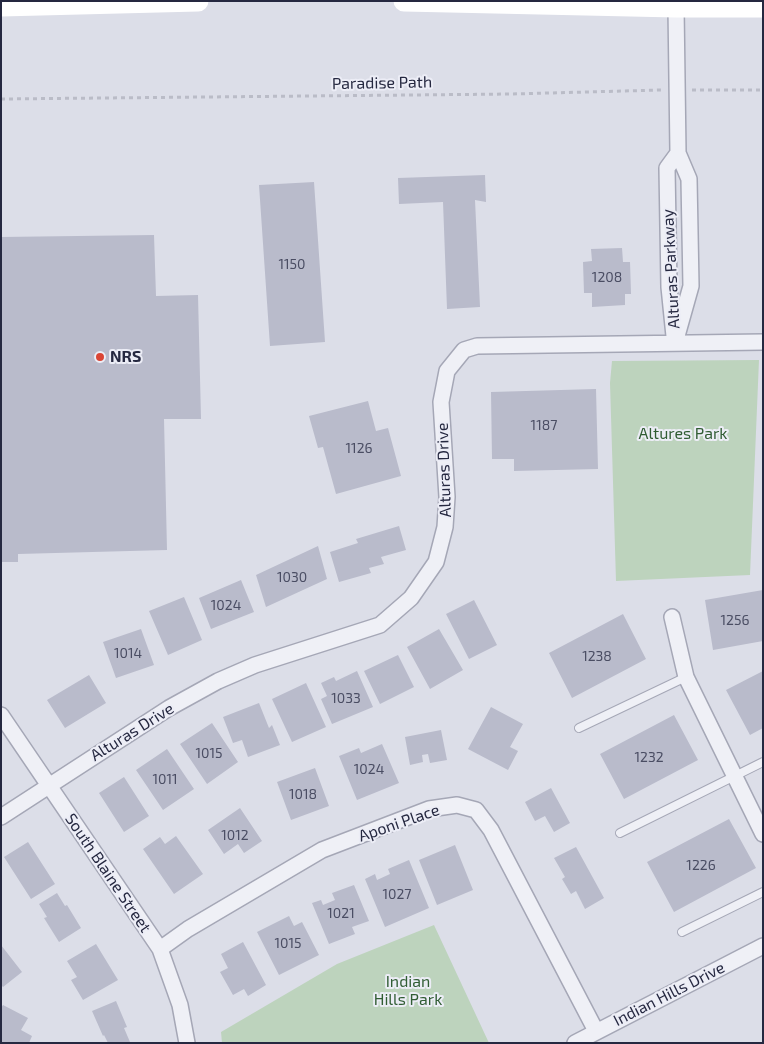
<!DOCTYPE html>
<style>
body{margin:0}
#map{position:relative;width:764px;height:1044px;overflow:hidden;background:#dcdee8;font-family:"Exo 2",sans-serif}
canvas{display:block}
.frame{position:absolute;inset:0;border:2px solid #252840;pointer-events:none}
</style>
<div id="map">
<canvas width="764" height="1044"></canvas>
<div class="frame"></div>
</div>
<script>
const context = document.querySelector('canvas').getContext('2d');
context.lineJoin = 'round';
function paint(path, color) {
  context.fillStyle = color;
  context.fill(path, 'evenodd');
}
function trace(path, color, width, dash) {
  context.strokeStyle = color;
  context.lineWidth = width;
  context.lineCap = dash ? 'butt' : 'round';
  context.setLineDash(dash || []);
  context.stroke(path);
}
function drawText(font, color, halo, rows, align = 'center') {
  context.font = font + ' "Exo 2",sans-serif';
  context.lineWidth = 4;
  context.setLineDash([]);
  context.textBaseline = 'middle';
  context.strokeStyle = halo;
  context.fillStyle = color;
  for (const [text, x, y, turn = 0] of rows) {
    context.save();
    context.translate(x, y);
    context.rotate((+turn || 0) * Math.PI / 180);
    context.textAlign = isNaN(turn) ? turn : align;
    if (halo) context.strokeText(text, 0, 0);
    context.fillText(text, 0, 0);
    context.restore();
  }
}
const green = new Path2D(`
 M759,360L750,575L616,581L610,383L612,361Z
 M434,925L489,1043H222L221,1032L337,964Z`);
const building = new Path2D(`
 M485,175L486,202L475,200L480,307L447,309L443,202L399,204L398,178Z
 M314,182L325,342L270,346L259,185Z
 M154,235L156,296L198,295L201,419H164L167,550L18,554V562H1V237Z
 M622,248L623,262H630L631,294H625V305L592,307V293H584L583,262L592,261L591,249Z
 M596,389L598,469L514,471V459H492L491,392Z
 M368,401L376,431L388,428L401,476L336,494L323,447L318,448L309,416Z
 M399,526L406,550L381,557L384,564L369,568L371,573L339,582L330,552L358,543L356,539Z
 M318,546L327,579L266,607L256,575Z
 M241,580L254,612L211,629L199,598Z
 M763,590V641L713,650L705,600Z
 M184,597L202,640L168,655L149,611Z
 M474,600L497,645L469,659L446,614Z
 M623,614L646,659L572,698L549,653Z
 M141,629L154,665L116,678L103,642Z
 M439,629L463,670L430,689L407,647Z
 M398,655L414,687L380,704L364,671Z
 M357,671L373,707L332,724L321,699L327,696L321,683L334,677L336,681Z
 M763,671V728L750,735L726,690Z
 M89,675L106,703L65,728L47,700Z
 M306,683L326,727L292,742L272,699Z
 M259,703L269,728L272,725L280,745L248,757L242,740L233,743L223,717Z
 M491,707L523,724L510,747L518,751L508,770L468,749Z
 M674,715L698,760L624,799L600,754Z
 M212,723L238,762L207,784L180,744Z
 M441,730L447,760L430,763L428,754L422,755L423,762L410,765L405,737Z
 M382,744L399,783L357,800L339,756L359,748L361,753Z
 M167,749L194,789L163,810L136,770Z
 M315,768L329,806L291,820L277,782Z
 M124,777L149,816L124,832L99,793Z
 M551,788L570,823L554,832L545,816L535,821L525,802Z
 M240,808L262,841L244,853L238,844L224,854L208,830Z
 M729,819L756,868L674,912L647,862Z
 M176,836L203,874L174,894L143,849L160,837L165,844Z
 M28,842L55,884L31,899L4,857Z
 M455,845L473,890L437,905L419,860Z
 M576,847L604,898L585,909L576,891L571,894L562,879L565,877L554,858Z
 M409,860L429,908L385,927L365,879L375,874L377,880L390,874L388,869Z
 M354,885L369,921L352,927L355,934L329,944L312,903L321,900L323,905L335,900L332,893Z
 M57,893L65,906L67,905L81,928L59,942L44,918L47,917L39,904Z
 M289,916L294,926L302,922L319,955L279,975L257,932Z
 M243,942L266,985L248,996L244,989L233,995L220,972L228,968L221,954Z
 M96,944L118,980L83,1000L71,980L77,977L67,961Z
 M1,945L22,972L3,987L1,985Z
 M116,1001L127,1027L124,1028L130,1042L129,1043H108L104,1035L103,1036L92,1011Z
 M3,1005L28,1018L21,1030L32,1036L29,1043L1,1042V1008Z`);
const path = new Path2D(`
 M692,90H763
 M1,99L512,94L661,90`);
const service = new Path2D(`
 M579,728L686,677
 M620,833L763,762
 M682,932L763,892`);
const minor = new Path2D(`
 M674,336L669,287L667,168L678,153
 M675,343L691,286L689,179L678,153L676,7
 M672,617L686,677L763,834
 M1,715L160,949L180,1005L187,1043
 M1,817L169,708L218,681L255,665L380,625L411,598L436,562L445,527L447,497L441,402L447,371L464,350L477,346L763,342
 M160,949L188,929L322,850L429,809L457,805L476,810L491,830L596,1031
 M575,1043L763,946`);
const secondary = new Path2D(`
 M404,1L676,7H763
 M1,6L198,1`);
const markers = [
 [100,357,5,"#da4535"]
];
const numberNames = [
 ["1150",292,264],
 ["1208",607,277],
 ["1187",544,425],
 ["1126",359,448],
 ["1030",292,577],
 ["1024",226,605],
 ["1256",735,620],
 ["1014",128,653],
 ["1238",597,656],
 ["1033",346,698],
 ["1015",209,753],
 ["1232",649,757],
 ["1024",369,769],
 ["1011",165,779],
 ["1018",303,794],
 ["1012",235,835],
 ["1226",701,865],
 ["1027",397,894],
 ["1021",341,913],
 ["1015",288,943]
];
const streetNames = [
 ["Paradise Path",382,83,-1],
 ["Alturas Parkway",671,269,-93],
 ["Alturas Drive",444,470,-92],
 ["Alturas Drive",132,732,-32],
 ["Aponi Place",399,823,-19],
 ["South Blaine Street",108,873,56],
 ["Indian Hills Drive",669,994,-27]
];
const poiNames = [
 ["NRS",110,357]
];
const parkNames = [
 ["Altures Park",683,434],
 ["Indian",408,982],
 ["Hills Park",408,1000]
];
paint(green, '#bdd3bd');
paint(building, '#b9bbcb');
trace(service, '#a5a7b6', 10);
trace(minor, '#a5a7b6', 18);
trace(path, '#babcc7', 3, [4, 4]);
trace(service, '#eff0f6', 8);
trace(minor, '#eff0f6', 15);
trace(secondary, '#fff', 21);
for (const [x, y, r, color] of markers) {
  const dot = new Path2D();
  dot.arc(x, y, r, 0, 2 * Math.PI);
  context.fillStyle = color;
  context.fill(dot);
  trace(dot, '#ecedf6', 2);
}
drawText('14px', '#4a4d63', null, numberNames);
drawText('16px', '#252840', '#ecedf6', streetNames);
drawText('bold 16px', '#252840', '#ecedf6', poiNames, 'left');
drawText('16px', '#315d34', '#ecedf6', parkNames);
</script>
